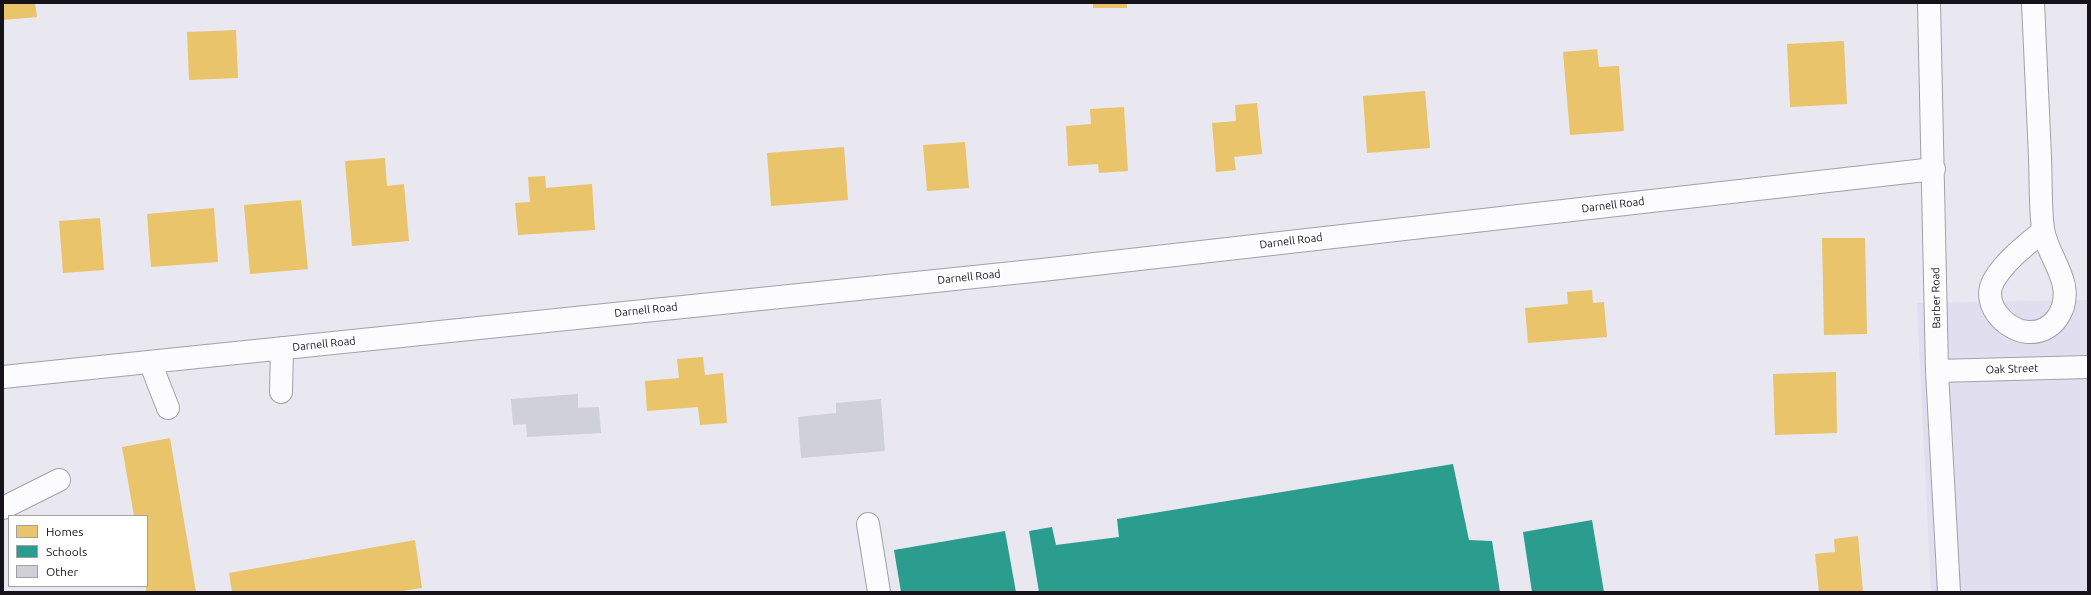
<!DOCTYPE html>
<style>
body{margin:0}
#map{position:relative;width:2091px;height:595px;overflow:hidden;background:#e9e7f0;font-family:Ubuntu,sans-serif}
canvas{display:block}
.frame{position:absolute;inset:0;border:4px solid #151319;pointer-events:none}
.legend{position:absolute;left:8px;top:515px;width:140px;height:72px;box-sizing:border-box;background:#fff;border:1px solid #a1a1a3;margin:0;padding:5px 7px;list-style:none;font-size:12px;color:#151319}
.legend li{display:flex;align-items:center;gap:8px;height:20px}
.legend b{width:20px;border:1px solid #a1a1a3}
</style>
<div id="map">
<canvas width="2091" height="595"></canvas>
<div class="frame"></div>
<ul class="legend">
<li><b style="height:11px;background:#e9c46a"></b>Homes</li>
<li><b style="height:11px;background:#2a9d8f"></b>Schools</li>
<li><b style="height:11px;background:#cfd0d8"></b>Other</li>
</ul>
</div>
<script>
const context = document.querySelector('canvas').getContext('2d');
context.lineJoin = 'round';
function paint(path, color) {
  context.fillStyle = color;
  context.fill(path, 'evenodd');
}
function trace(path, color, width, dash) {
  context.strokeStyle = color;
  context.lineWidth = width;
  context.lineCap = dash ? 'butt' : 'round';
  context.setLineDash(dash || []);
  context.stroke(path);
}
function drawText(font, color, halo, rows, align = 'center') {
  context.font = font + ' Ubuntu,sans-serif';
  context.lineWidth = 4;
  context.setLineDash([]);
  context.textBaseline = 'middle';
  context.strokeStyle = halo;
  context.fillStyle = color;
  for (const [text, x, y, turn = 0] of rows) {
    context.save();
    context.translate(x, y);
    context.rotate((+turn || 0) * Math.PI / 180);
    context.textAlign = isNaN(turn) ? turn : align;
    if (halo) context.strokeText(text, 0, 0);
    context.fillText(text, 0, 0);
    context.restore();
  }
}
const built = new Path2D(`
 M2088,300V592H1931L1917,303Z`);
const homes = new Path2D(`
 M3,3H35L37,17L3,20Z
 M1093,3H1127V8H1093Z
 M236,30L238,78L189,80L187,32Z
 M1844,41L1847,104L1790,107L1787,44Z
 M1597,49L1599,67L1619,66L1624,131L1570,135L1563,52Z
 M1425,91L1430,148L1367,153L1363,96Z
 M1257,103L1262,154L1234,157L1236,170L1216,172L1212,123L1236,121L1235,105Z
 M1124,107L1128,171L1099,173L1098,164L1068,166L1066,126L1091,124L1090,109Z
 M965,142L969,188L927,191L923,145Z
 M844,147L848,200L771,206L767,153Z
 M385,158L387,186L404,184L409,241L352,246L345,161Z
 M545,176L546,188L592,184L595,230L518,235L515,203L530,202L528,177Z
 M301,200L308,269L250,274L244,205Z
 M214,208L218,262L151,267L147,214Z
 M100,218L104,270L63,273L59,221Z
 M1822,238H1865L1867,334L1824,335Z
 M1592,290L1593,303L1604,302L1607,337L1528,343L1525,308L1568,304L1567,292Z
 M703,357L705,375L723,373L727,423L700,425L698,407L647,411L645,381L679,378L677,359Z
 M1836,372L1837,433L1775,435L1773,374Z
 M170,438L196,592H146L147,516H134L122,447Z
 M1858,536L1863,592H1819L1815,554L1835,552L1834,539Z
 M415,540L422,588L396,592H232L229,573Z`);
const schools = new Path2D(`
 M1453,464L1469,540L1492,541L1500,592H1039L1029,531L1052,527L1056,545L1119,537L1117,519Z
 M1592,520L1604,592H1532L1523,532Z
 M1005,531L1016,592H901L894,550Z`);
const building = new Path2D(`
 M578,394V408L599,407L601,433L527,437L526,424L513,425L511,399Z
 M881,399L885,451L801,458L798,417L836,413V403Z`);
const minor = new Path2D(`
 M1929,3L1937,371L1949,592
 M2033,3C2035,54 2038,106 2040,157C2041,181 2040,206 2043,229C2046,249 2060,266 2064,286C2068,310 2053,334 2027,332C2003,329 1981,302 1994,280C2006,260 2026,245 2043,231
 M150,362L168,408
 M1937,371L2088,367
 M3,377L1042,270L1934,169
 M281,392L282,348
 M3,508L59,480
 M868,524L879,592`);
const streetNames = [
 ["Darnell Road",1613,205,-7],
 ["Darnell Road",1291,241,-7],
 ["Darnell Road",969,277,-6],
 ["Barber Road",1936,298,-91],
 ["Darnell Road",646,310,-6],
 ["Darnell Road",324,344,-6],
 ["Oak Street",2012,369,-2]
];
paint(built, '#e1deef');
paint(homes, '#e9c46a');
paint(schools, '#2a9d8f');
paint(building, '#cfd0d8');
trace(minor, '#a2a1a7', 24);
trace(minor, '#fcfbfd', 22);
drawText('11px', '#151319', '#fff', streetNames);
</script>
